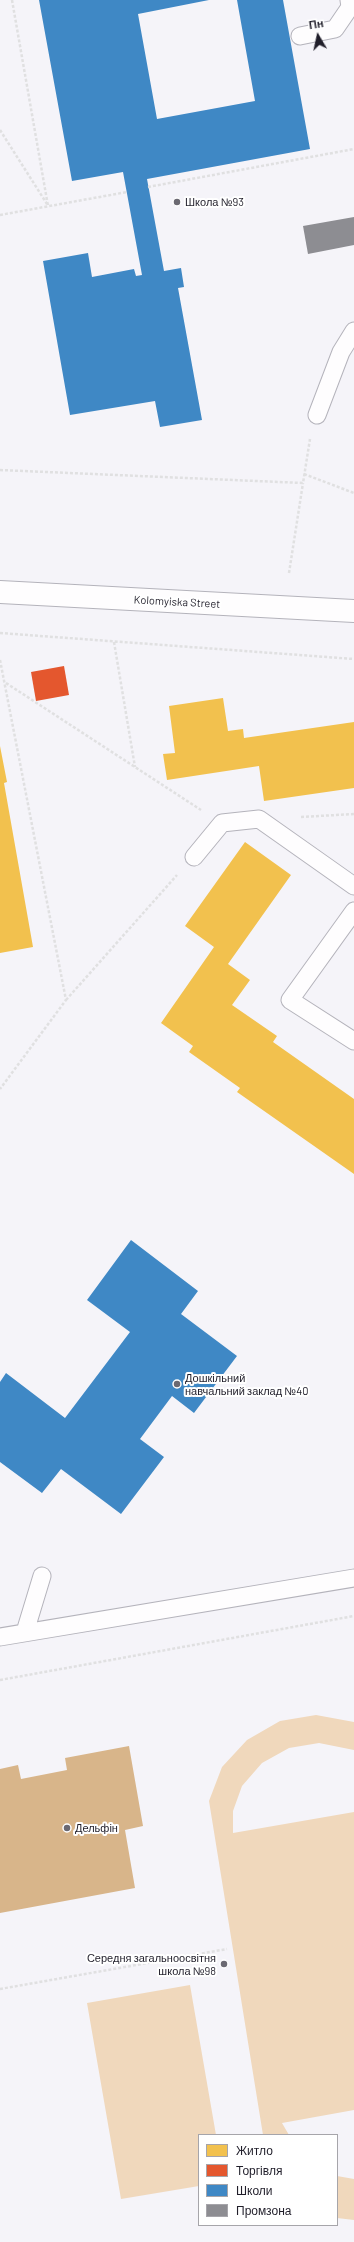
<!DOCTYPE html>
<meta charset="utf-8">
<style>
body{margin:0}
#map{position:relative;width:354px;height:2242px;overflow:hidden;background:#f5f4f9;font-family:Barlow,sans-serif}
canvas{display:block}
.legend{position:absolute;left:198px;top:2134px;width:140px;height:92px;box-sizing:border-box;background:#fff;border:1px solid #a6a5aa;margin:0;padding:5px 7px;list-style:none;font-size:12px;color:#201e2a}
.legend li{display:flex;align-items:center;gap:8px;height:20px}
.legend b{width:20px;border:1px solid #a6a5aa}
.north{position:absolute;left:298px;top:16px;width:40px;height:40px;-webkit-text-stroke:3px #fff;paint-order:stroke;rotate:351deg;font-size:11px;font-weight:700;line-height:16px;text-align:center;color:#201e2a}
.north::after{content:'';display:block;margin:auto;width:14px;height:18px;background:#201e2a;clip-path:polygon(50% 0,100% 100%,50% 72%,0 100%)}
</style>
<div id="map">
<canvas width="354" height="2242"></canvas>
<ul class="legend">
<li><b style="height:11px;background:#f2c14e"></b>Житло</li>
<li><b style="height:11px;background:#e4572e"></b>Торгівля</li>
<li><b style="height:11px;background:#3f88c5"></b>Школи</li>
<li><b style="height:11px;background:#8d8d92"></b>Промзона</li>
</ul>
<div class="north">Пн</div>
</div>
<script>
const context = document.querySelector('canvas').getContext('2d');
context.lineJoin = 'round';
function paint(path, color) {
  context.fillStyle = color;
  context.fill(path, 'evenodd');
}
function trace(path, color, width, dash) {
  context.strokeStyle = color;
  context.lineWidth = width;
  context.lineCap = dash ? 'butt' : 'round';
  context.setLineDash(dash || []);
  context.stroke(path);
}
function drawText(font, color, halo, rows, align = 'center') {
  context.font = font + ' Barlow,sans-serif';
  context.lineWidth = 4;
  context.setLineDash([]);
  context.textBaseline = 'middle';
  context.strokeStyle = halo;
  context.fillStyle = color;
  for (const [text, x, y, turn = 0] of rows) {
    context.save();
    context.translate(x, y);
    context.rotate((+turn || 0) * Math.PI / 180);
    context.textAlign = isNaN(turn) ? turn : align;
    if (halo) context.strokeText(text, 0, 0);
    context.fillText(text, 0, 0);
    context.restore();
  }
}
const green = new Path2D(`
 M316,1715L354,1722V1750L319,1743L289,1748L262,1763L242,1786L233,1811V1833L354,1812V2110L282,2123L289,2135H263L209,1801L222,1767L247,1740L280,1721Z
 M190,1985L216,2135H199V2186L121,2199L87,2003Z
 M337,2176L354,2179V2220L337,2218Z`);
const water = new Path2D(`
 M129,1746L143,1826L125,1830L135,1888L0,1913V1769L18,1765L21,1779L67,1770L65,1758Z`);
const homes = new Path2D(`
 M223,698L228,731L243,729L244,738L354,722V788L264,801L259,766L167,780L163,754L175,753L169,706Z
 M0,746L7,782L4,783L33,947L0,953Z
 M245,842L291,875L228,964L250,980L232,1005L277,1036L273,1042L354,1099V1174L237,1092L240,1088L189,1052L193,1046L161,1023L214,947L185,926Z`);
const shops = new Path2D(`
 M64,666L69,695L36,701L31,672Z`);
const schools = new Path2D(`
 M39,0H209L138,14L157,119L255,101L237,0H283L310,149L147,179L164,271L181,268L184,287L178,288L202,420L160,427L155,401L70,415L43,261L88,253L92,277L134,269L136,276L142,275L123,172L72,181Z
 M131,1240L198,1291L181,1314L237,1356L194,1413L172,1396L140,1439L164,1457L121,1514L61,1469L42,1493L0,1462V1382L6,1373L65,1418L130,1332L87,1300Z`);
const industry = new Path2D(`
 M354,217V245L308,254L303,226Z`);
const path = new Path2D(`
 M12,0L48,206
 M0,130L47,204
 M148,187L354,149
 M0,215L127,192
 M0,470L303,483L310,439
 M304,474L354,493
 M289,573L303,483
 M0,633L354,659
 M114,642L135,767
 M0,660L66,1000L0,1089
 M6,683L201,810
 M301,817L354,814
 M66,1000L177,875
 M0,1680L354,1616
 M0,1989L227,1949`);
const service = new Path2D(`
 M300,36L335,29L350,7L349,0
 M317,415L341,352L354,331
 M194,857L222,823L259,819L354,886
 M354,911L290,1000L354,1041
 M25,1632L42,1576
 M0,1637L354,1578`);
const secondary = new Path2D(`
 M0,592L354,611`);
const markers = [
 [177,202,4,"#6b6972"],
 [177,1384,4,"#6b6972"],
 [67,1828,4,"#6b6972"],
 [224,1964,4,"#6b6972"]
];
const poiNames = [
 ["Школа №93",185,202],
 ["Дошкільний",185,1378],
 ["навчальний заклад №40",185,1391],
 ["Дельфін",75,1828],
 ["Середня загальноосвітня",216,1958,"right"],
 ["школа №98",216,1971,"right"]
];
const streetNames = [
 ["Kolomyiska Street",177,602,3]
];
paint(green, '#f0d8bc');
paint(water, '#d8b58a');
paint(homes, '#f2c14e');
paint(shops, '#e4572e');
paint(schools, '#3f88c5');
paint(industry, '#8d8d92');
trace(service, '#b4b3bb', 19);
trace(secondary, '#b4b3bb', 24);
trace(path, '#e0e0e1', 2.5, [3, 2]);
trace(service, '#fefdfe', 17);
trace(secondary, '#fefdfe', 22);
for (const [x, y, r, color] of markers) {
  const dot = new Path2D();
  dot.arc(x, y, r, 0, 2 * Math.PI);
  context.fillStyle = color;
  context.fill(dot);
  trace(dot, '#fff', 1.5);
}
drawText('11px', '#201e2a', '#fff', poiNames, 'left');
drawText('11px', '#201e2a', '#fff', streetNames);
</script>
